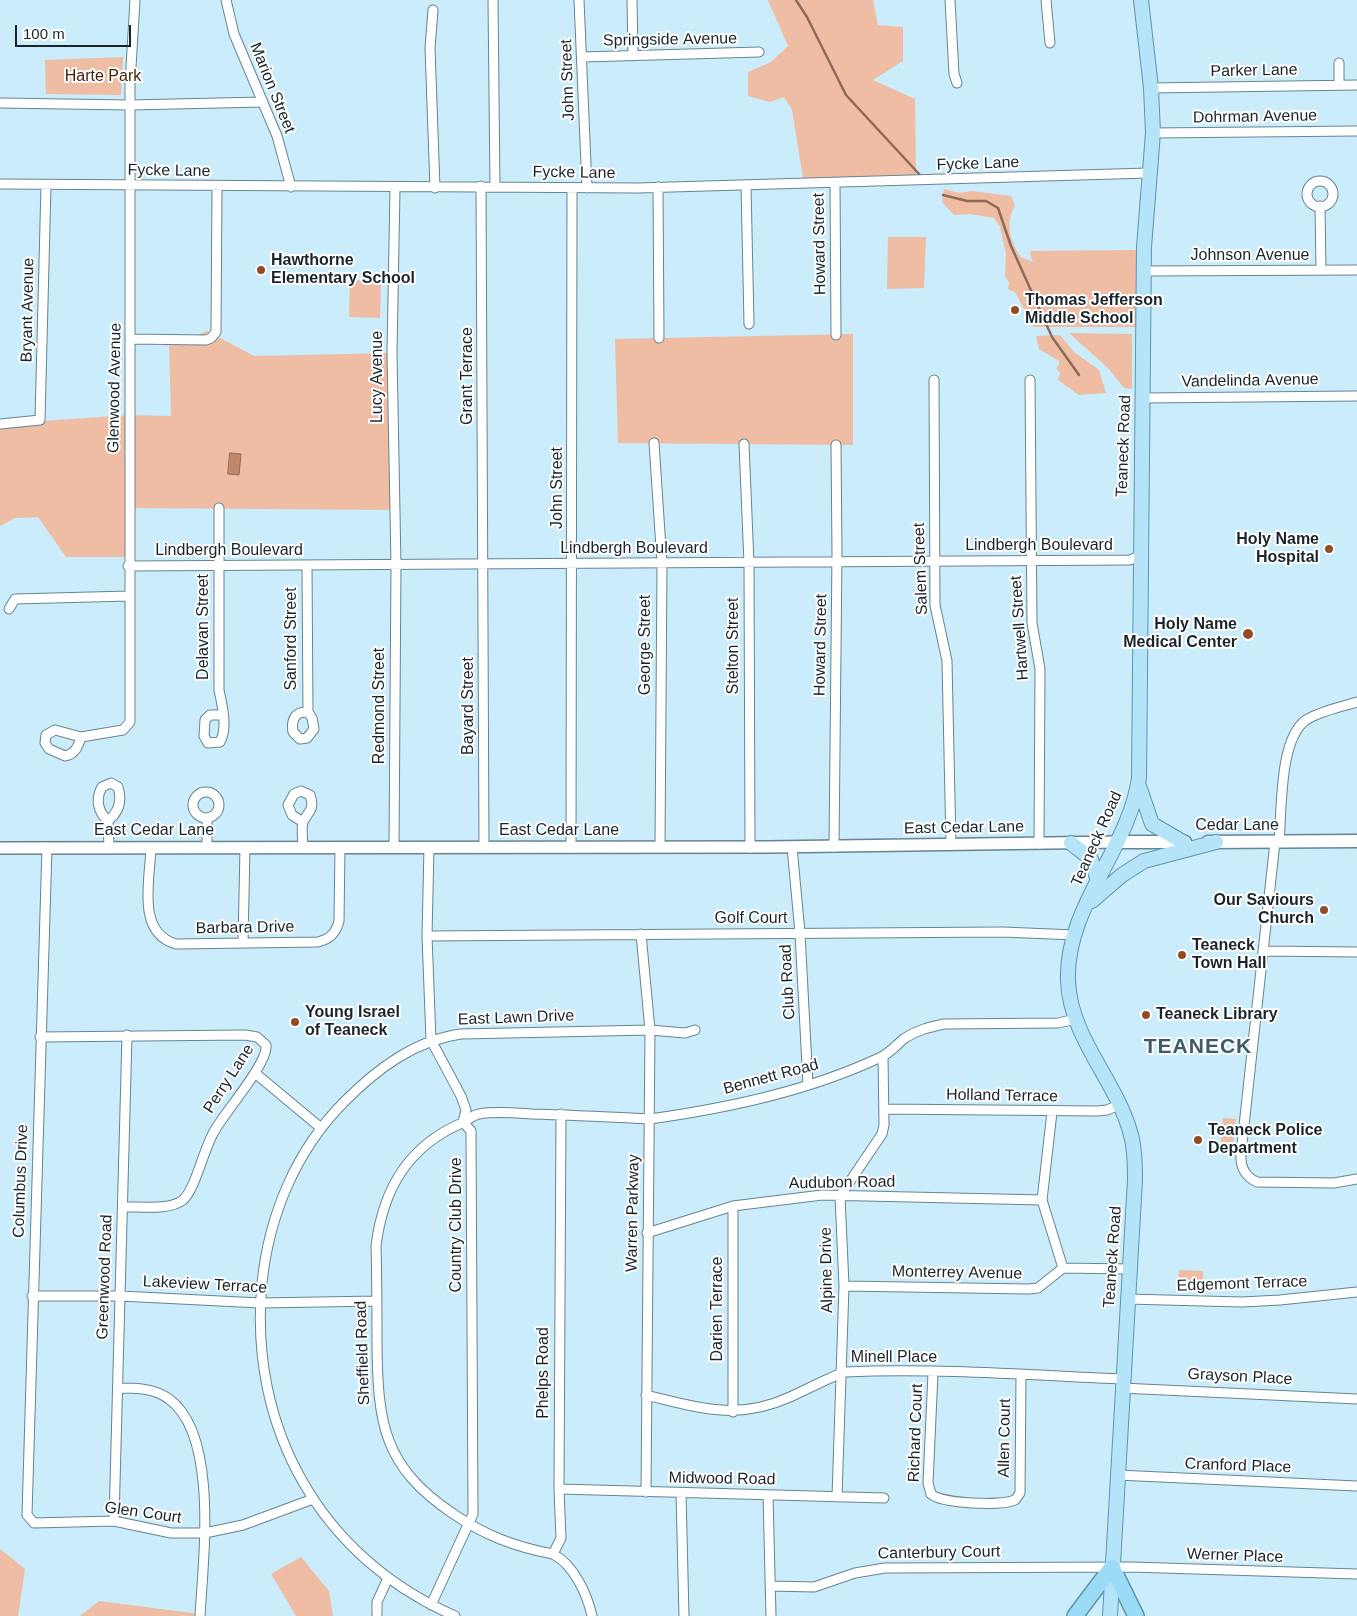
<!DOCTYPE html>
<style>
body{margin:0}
#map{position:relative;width:1357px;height:1616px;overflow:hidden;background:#cbecfa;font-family:Arial,sans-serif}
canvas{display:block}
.scale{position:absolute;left:15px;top:25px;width:116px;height:22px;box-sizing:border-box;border:2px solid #19252b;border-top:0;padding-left:6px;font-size:15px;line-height:18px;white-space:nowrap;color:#19252b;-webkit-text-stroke:4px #fff;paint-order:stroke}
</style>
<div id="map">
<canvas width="1357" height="1616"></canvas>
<div class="scale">100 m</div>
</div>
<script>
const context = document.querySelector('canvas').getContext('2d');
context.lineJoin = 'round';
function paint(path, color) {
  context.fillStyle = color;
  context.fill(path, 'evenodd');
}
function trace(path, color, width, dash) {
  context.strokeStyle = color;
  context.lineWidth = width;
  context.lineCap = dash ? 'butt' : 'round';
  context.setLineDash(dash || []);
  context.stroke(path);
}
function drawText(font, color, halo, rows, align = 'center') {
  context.font = font + ' Arial,sans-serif';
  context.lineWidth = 4;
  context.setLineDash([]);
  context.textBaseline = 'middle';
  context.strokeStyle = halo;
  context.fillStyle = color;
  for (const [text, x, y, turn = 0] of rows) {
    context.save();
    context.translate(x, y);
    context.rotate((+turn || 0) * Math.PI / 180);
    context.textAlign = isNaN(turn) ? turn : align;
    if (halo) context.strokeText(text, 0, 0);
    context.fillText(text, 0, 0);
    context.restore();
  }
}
const green = new Path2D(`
 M768,0H873L878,25L903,27V61L873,80L915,99L916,181L804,184L792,110L784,97L770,102L748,96V72L771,62L788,46Z
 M123,57L121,95L46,94L45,60Z
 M944,189L959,193L972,191L1011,196L1015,206C1005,222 1010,242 1021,257L1033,262L1030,254L1031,251L1136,250V327H1033V312L1024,309L1015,292L1008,289L1009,282L1005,276L1006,254L1000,227L994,218L970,214L954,215L942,202Z
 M888,237H926L924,288L887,289Z
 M350,280L381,281L380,318L349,317Z
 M207,331L254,356L392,353L394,510L129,508L128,557H66L38,517L15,518L0,526V424L129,415L171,416L169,342L175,335H198Z
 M1069,333L1132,334V389L1124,388L1109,369Z
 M853,334V445L618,443L615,339Z
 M1060,335L1074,352L1099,370L1106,393L1079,395L1058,380L1060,373L1056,368L1059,365V361L1039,349L1036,336Z
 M1223,1118L1236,1119L1233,1144L1221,1142Z
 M1179,1270L1203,1271V1286L1178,1285Z
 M0,1549L25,1569L18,1616H0Z
 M301,1557L329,1591L333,1616H296L271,1574Z
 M99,1601L200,1614V1616H80Z`);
const water = new Path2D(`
 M230,453L241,454L239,475L228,474Z`);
const stream = new Path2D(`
 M796,0L807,17L846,95L920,175
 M943,195L967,201H986L998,208L1011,246L1052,337L1079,375`);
const minor = new Path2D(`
 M226,0L234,34L277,136L291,187
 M493,0L495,187
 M579,0L587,188
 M632,0L633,56
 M950,0L954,74L957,83
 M1046,0L1050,43
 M433,10L430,48L435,188
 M583,57L759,52
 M1339,63V85
 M1151,88L1357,85
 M0,103L130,105L263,102
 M1153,133L1357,131
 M1307 194a13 13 0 1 1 26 0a13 13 0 1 1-26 0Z
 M835,183L836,335
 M0,184L638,188L1148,173
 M746,185L749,324
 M481,186L484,848
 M658,187L659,338
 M1320,206L1321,270
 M1143,271L1357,270
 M131,339L206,340L211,338L216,332L217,187
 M934,380L935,605L947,661L951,845
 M1030,380L1032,623L1040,669L1039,844
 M1143,398L1357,396
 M0,424L40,420L46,185
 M654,443L662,563L660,847
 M744,444L749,563L750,848
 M219,508V690C222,704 228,728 220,742L208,743L204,736L205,720L210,715H222
 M128,566L1130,560L1139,556
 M307,566L308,712L312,718L314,729L307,738L300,739L293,732C291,720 295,711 308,712
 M9,609L15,599L129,596
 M81,737C78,747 75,754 65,756L49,749L45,743L46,735L55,730L81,737L123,730L130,722V84L135,0
 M193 805a13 13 0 1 1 26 0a13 13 0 1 1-26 0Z
 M207,818V847
 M108,821C119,812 122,800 118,787L111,783L102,787C95,799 98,812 108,821L109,847
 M303,822L292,815L288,805L294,794L301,791L310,795C315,810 309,810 303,822C301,827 303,841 303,848
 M1275,842L1241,1153C1240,1166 1245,1177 1257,1182L1334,1183L1357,1179
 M1279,842C1282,810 1279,739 1306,720C1320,711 1341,707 1357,702
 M47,847L27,1515L34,1523L114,1521L171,1533H205L243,1525L313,1499
 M394,847L396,565L392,353L395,188
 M429,847L427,936L431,1040L461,1096L466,1110L463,1122L471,1131L473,1514L431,1605
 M792,847L800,933L808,1085
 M834,847L837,553L836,445
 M151,848C150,879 136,933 176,944L318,942C330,939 336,933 339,921L340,847
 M571,848L572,188
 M641,934L650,1030L646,1492
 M427,936L1003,932L1075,935
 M243,943L245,847
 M1263,951L1357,952
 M40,1037L245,1035L257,1037L266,1045C269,1062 225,1112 215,1130C204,1147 196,1188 183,1200C169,1211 139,1206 123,1207
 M255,1073L321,1128
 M884,1109L1097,1111L1107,1110L1119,1105
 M1052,1112L1042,1200L1063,1268
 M561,1114L559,1489L561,1538L553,1554C574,1565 587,1594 592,1616
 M647,1233L733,1206L822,1195L1042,1200
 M1063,1268L1129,1269
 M844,1286L1028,1289L1038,1288L1063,1268
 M32,1296H120L260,1303L377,1301
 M1127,1299L1242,1302L1280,1300L1357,1292
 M933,1373L928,1483L931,1494C942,1504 1001,1506 1015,1500L1020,1493L1021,1375
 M118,1388C136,1388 154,1388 169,1399C219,1435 203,1561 200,1616
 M1121,1388L1357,1399
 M646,1395C700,1408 737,1421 790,1397C799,1393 839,1373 845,1372C937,1368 1030,1375 1122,1379
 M733,1412V1206
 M1117,1475L1357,1486
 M559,1489L884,1498
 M681,1493L684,1616
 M768,1495L771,1616
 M837,1497L844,1286L840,1196L882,1134L884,1125L883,1057
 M114,1521L127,1035
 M553,1554C515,1547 484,1535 452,1513C383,1466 378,1423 377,1345C377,1312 377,1279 376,1246C383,1189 408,1146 462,1123C468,1120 473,1115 479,1114C496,1111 515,1113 532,1114C571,1115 610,1117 650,1119C728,1108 809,1091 881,1057C890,1053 897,1044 905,1038C917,1030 930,1027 944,1024L1058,1023L1076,1019
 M771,1586L814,1587L855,1573L885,1568L1131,1567L1357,1574
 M377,1614V1602L388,1578
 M455,1616C321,1558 248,1428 262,1283C269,1215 296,1150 345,1101C377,1069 415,1040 461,1034L650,1030L685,1033L695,1030`);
const tertiary = new Path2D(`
 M0,848L769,847L1118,842`);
const secondary = new Path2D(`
 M1118,842H1185
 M1208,842L1357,841`);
const primary = new Path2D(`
 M1139,786L1152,824L1183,842
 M1071,843L1091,859L1098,881
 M1092,901L1122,875L1144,861L1216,842
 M1110,1616L1135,1180C1135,1165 1135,1149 1131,1135C1117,1081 1070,1038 1068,981C1065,907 1129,849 1139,778L1144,247L1153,133L1151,88L1141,0`);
const trunk = new Path2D(`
 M1075,1616L1112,1567L1136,1616`);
const markers = [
 [261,270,5,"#924c25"],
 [1015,310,5,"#924c25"],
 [1329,549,5,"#924c25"],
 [1248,634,6,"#924c25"],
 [1324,910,5,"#924c25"],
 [1182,955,5,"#924c25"],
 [1146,1015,5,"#924c25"],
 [295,1022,5,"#924c25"],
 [1198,1140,5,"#924c25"]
];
const streetNames = [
 ["Springside Avenue",670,40,-1],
 ["Parker Lane",1254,71,-1],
 ["John Street",568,80,-92],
 ["Marion Street",272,88,68],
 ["Dohrman Avenue",1255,117,-1],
 ["Fycke Lane",978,164,-2],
 ["Fycke Lane",169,171,1],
 ["Fycke Lane",574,173,1],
 ["Howard Street",820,244,-91],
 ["Johnson Avenue",1250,256],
 ["Bryant Avenue",28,310,-89],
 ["Grant Terrace",468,376,-90],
 ["Lucy Avenue",378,377,-90],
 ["Vandelinda Avenue",1250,381,-1],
 ["Glenwood Avenue",115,388,-89],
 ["Teaneck Road",1124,446,-88],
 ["John Street",558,488,-90],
 ["Lindbergh Boulevard",1039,546],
 ["Lindbergh Boulevard",634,549],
 ["Lindbergh Boulevard",229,551],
 ["Salem Street",921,569,-92],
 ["Delavan Street",204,627,-90],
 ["Hartwell Street",1020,628,-94],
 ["Sanford Street",292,639,-90],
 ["George Street",646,645,-90],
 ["Howard Street",821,645,-89],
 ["Stelton Street",734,646,-90],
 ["Redmond Street",380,706,-90],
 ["Bayard Street",469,706,-90],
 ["Cedar Lane",1237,826],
 ["East Cedar Lane",964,828,-1],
 ["East Cedar Lane",154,831],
 ["East Cedar Lane",559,831],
 ["Teaneck Road",1097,839,-66],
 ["Golf Court",751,919],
 ["Barbara Drive",245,928,-1],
 ["Club Road",788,982,-93],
 ["East Lawn Drive",516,1018,-2],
 ["Bennett Road",771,1077,-15],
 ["Perry Lane",229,1079,-57],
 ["Holland Terrace",1002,1096,1],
 ["Columbus Drive",21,1181,-88],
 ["Audubon Road",842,1183,-1],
 ["Warren Parkway",633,1213,-89],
 ["Country Club Drive",457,1225,-90],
 ["Teaneck Road",1113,1257,-86],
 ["Alpine Drive",827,1270,-91],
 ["Monterrey Avenue",957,1273,1],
 ["Greenwood Road",105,1277,-88],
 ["Edgemont Terrace",1242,1284,-2],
 ["Lakeview Terrace",205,1285,3],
 ["Darien Terrace",718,1309,-90],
 ["Sheffield Road",363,1353,-92],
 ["Minell Place",894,1358],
 ["Phelps Road",544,1373,-90],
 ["Grayson Place",1240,1377,3],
 ["Richard Court",916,1433,-88],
 ["Allen Court",1005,1438,-89],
 ["Cranford Place",1238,1466,2],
 ["Midwood Road",722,1479,1],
 ["Glen Court",143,1513,8],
 ["Canterbury Court",939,1553,-1],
 ["Werner Place",1235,1556,2]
];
const parkNames = [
 ["Harte Park",103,77]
];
const poiNames = [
 ["Hawthorne",271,261],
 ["Elementary School",271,279],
 ["Thomas Jefferson",1025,301],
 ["Middle School",1025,319],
 ["Holy Name",1319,540,"right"],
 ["Hospital",1319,558,"right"],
 ["Holy Name",1237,625,"right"],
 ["Medical Center",1237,643,"right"],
 ["Our Saviours",1314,901,"right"],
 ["Church",1314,919,"right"],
 ["Teaneck",1192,946],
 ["Town Hall",1192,964],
 ["Young Israel",305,1013],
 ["of Teaneck",305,1031],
 ["Teaneck Library",1156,1015],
 ["Teaneck Police",1208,1131],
 ["Department",1208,1149]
];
const districtNames = [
 ["TEANECK",1198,1047]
];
paint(green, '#efbca4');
paint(water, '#c0876b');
trace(water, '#8e6a58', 1);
trace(stream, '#8e6a58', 2.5);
trace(minor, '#678491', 11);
trace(tertiary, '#678491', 14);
trace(secondary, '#678491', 15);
trace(primary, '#5e95ad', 16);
trace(trunk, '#5e95ad', 18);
trace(minor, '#fff', 9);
trace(tertiary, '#fff', 11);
trace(secondary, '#fff', 12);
trace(primary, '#b5e4f8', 14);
trace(trunk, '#9cdbf6', 15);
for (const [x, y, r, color] of markers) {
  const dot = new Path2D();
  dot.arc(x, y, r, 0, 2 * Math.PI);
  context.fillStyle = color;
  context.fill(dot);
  trace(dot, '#fff', 2);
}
drawText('16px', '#19252b', '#fff', streetNames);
drawText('16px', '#48210c', '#fff', parkNames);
drawText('bold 16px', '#19252b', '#fff', poiNames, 'left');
context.letterSpacing = '1px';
drawText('bold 21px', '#3e5a66', '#fff', districtNames);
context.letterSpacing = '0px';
</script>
